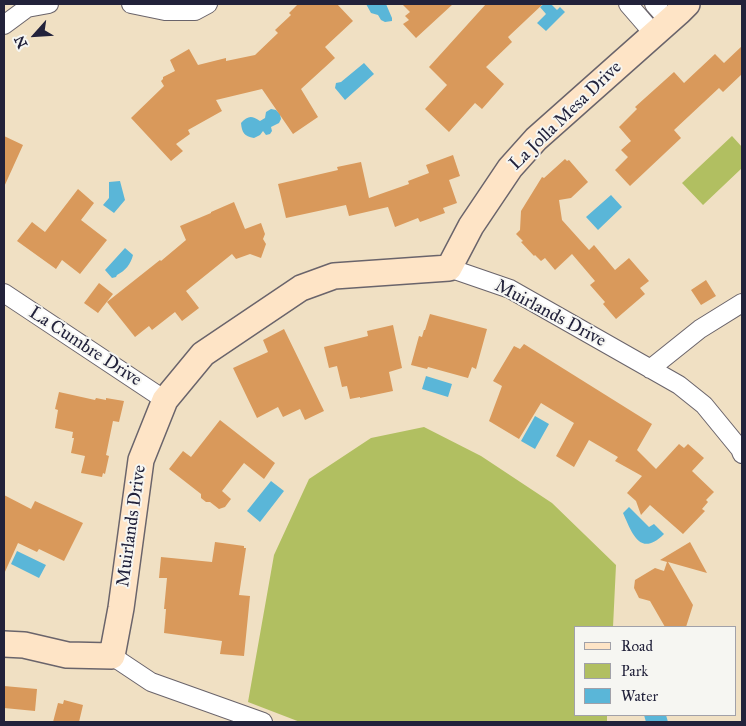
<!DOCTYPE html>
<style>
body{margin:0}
#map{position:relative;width:746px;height:726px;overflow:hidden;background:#f0e0c3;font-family:"IM FELL Great Primer",serif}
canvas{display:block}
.frame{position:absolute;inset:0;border:5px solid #22223b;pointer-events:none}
.legend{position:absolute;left:574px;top:626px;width:162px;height:90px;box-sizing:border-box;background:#f6f6f2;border:1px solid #a1a1a9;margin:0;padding:6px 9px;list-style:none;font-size:15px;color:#22223b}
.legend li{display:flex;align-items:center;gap:10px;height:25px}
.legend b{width:25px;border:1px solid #a1a1a9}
.north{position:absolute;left:10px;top:10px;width:50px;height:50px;-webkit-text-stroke:4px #f6f6f2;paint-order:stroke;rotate:244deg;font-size:14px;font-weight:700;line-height:20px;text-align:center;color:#22223b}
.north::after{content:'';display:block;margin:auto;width:18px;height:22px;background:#22223b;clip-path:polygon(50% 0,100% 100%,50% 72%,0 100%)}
</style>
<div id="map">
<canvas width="746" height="726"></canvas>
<div class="frame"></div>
<ul class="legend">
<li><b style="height:6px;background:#fee4c6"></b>Road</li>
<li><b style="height:14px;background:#b1bf61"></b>Park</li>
<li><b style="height:14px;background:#5ab6d8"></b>Water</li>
</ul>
<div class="north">N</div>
</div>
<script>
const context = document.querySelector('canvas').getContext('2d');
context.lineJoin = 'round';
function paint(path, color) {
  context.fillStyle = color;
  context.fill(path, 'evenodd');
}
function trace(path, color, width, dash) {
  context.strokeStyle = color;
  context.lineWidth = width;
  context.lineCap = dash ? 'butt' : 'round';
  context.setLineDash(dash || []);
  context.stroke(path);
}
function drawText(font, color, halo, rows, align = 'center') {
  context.font = font + ' "IM FELL Great Primer",serif';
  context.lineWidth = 4;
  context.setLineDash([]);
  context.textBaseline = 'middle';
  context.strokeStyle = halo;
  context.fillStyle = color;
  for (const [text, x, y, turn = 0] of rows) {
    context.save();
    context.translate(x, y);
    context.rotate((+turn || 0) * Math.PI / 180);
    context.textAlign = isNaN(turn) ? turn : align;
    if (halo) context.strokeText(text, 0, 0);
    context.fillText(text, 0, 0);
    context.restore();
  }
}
const green = new Path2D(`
 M732,136L742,147V168L703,205L682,183Z
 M424,427L481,456L552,503L616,565L613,627H575V715H607V722H300L248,702L274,555L309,479L371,438Z`);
const water = new Path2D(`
 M366,4H386L392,18V21L385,22L381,20L378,15L371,13Z
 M544,4H551L557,10L560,7L565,12L546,31L537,23L546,14L540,7Z
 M364,63L374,74L345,100L335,88L336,83L341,82Z
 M271,109L276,110L280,114L281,119L279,123L271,127L272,131L270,134L266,135L263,131L260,135L254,138C244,136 242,133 241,123C248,116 251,115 260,121L265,118L266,112Z
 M120,181L125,200L114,213L103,205L109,198V182Z
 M611,195L622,207L598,230L586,217Z
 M125,248L133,255C131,264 125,271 117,275L116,277L112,278L105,270Z
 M426,376L452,384L448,397L422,389Z
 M535,416L549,424L535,449L521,441Z
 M271,481L284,491L260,522L247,511Z
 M629,507L649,527L654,524L664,534C640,558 632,533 623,513Z
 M17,551L46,565L39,578L11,564Z
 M644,715H666L668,722H646Z`);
const building = new Path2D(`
 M298,4H337L353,21L325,47L335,58L301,89L318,117L293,134L262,89L216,100L222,111L188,130L190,134L176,144L183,151L171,161L131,118L164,86L161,81L163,79V77L175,71L170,60L189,49L198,65L226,58V61L255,55L278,33L275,30L291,15L289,13Z
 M402,4H453L416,38L403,24L409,20L405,16L410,12Z
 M486,4H543L508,37L512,42L486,67L504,84L482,109L475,103L449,132L425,109L447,85L429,67Z
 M742,46V74L723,92L719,88L674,130L681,138L630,186L615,170L628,157L621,150L631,141L619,127L637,109L635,107L674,72L684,83L715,54L724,63Z
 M4,136L23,145L4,187Z
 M453,155L460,176L449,180L457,203L443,208L445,213L420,222L418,218L395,227L388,207L349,216L346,205L286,218L278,184L338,170L337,167L361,162L369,198L409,184L408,181L429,173L426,165Z
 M565,159L567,161L569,160L588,182L571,198L559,200L562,220L589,250L594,245L615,270L629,258L649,281L640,288L645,294L616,319L603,304L605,302L590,285L595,281L572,254L555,270L545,258L541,261L535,255L534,256L521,242L523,241L516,234L520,230L521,211L542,177L544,178Z
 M78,189L94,203L81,220L107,240L80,274L62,260L56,269L17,241L32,222L45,232Z
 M234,202L245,229L261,223L265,234L263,239L266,244L261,258L250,254L236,259L232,254L186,291L199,308L182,321L175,312L152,330L149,326L135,337L107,302L160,260L161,261L186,240L180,226L211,213V212Z
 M706,280L716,296L701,305L691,290Z
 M99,283L113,294L98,313L84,303Z
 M430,314L487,329L476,369L472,367L468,378L428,367L427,369L411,365L419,336L422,337L424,330H425Z
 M393,325L402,368L389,372L393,391L360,398V397L350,399L347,386L342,387L337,366L329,368L324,347L368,336L367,331Z
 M284,329L324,411L305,420L300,409L283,417L278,407L257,418L233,368L268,352L263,340Z
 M524,344L652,424L637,450L656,469L679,444L684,448L688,444L704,458L692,471L714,492L706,500L708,502L702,509L705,511L683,534L650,505L641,515L636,501L627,493L642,476L615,461L618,457L589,440L574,467L556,456L574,423L541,403L519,439L489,421L502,386L493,381L514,346L520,349Z
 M59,392L95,400L96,398L106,400V398L124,401L119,422L113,421L106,455L109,456L105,474L103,473L102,477L81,473L85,456L71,453L74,438H72L73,432L55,428L58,410L55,409Z
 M220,420L275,463L264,479L244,463L222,491L231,499L225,507L219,509L210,502H206L201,498V494L169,469L183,451L191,457Z
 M4,495L31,509L35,501L83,523L64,561L39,549L37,552L18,543L4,574Z
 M215,542L244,546V548H246L239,595L250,596L244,656L220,654L222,641L164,633L166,609H164L167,578H159L161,557L212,562Z
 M690,542L707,573L668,562L693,605L686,627H665L650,601L639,598L634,588L635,580L655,568L664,571L667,562L660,560Z
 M4,686L37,689L35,711L4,708Z
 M64,700L83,705L79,722H53L58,703L63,704Z`);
const street = new Path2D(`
 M131,4L165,11H195L208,4
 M628,4L654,34
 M654,4L669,21
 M4,25L27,8L49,4
 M449,268L510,289L679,385L704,405L740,449L742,454
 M4,293L165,400
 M650,369L700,329L742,303
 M112,656L151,682L263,722`);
const secondary = new Path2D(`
 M4,644L24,645L67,655L112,656L121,608L141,460L165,400L203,354L301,288L334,276L449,268L471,226L510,168L536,139L679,12L687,4`);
const streetNames = [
 ["La Jolla Mesa Drive",566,116,-44],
 ["Muirlands Drive",550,314,28],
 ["La Cumbre Drive",85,347,33],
 ["Muirlands Drive",132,526,-82]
];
paint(green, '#b1bf61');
paint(water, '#5ab6d8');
paint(building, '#d9995b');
trace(street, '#6a646b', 20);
trace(secondary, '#6a646b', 28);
trace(street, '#fff', 18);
trace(secondary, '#fee4c6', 25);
drawText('18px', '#22223b', '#f6f6f2', streetNames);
</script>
